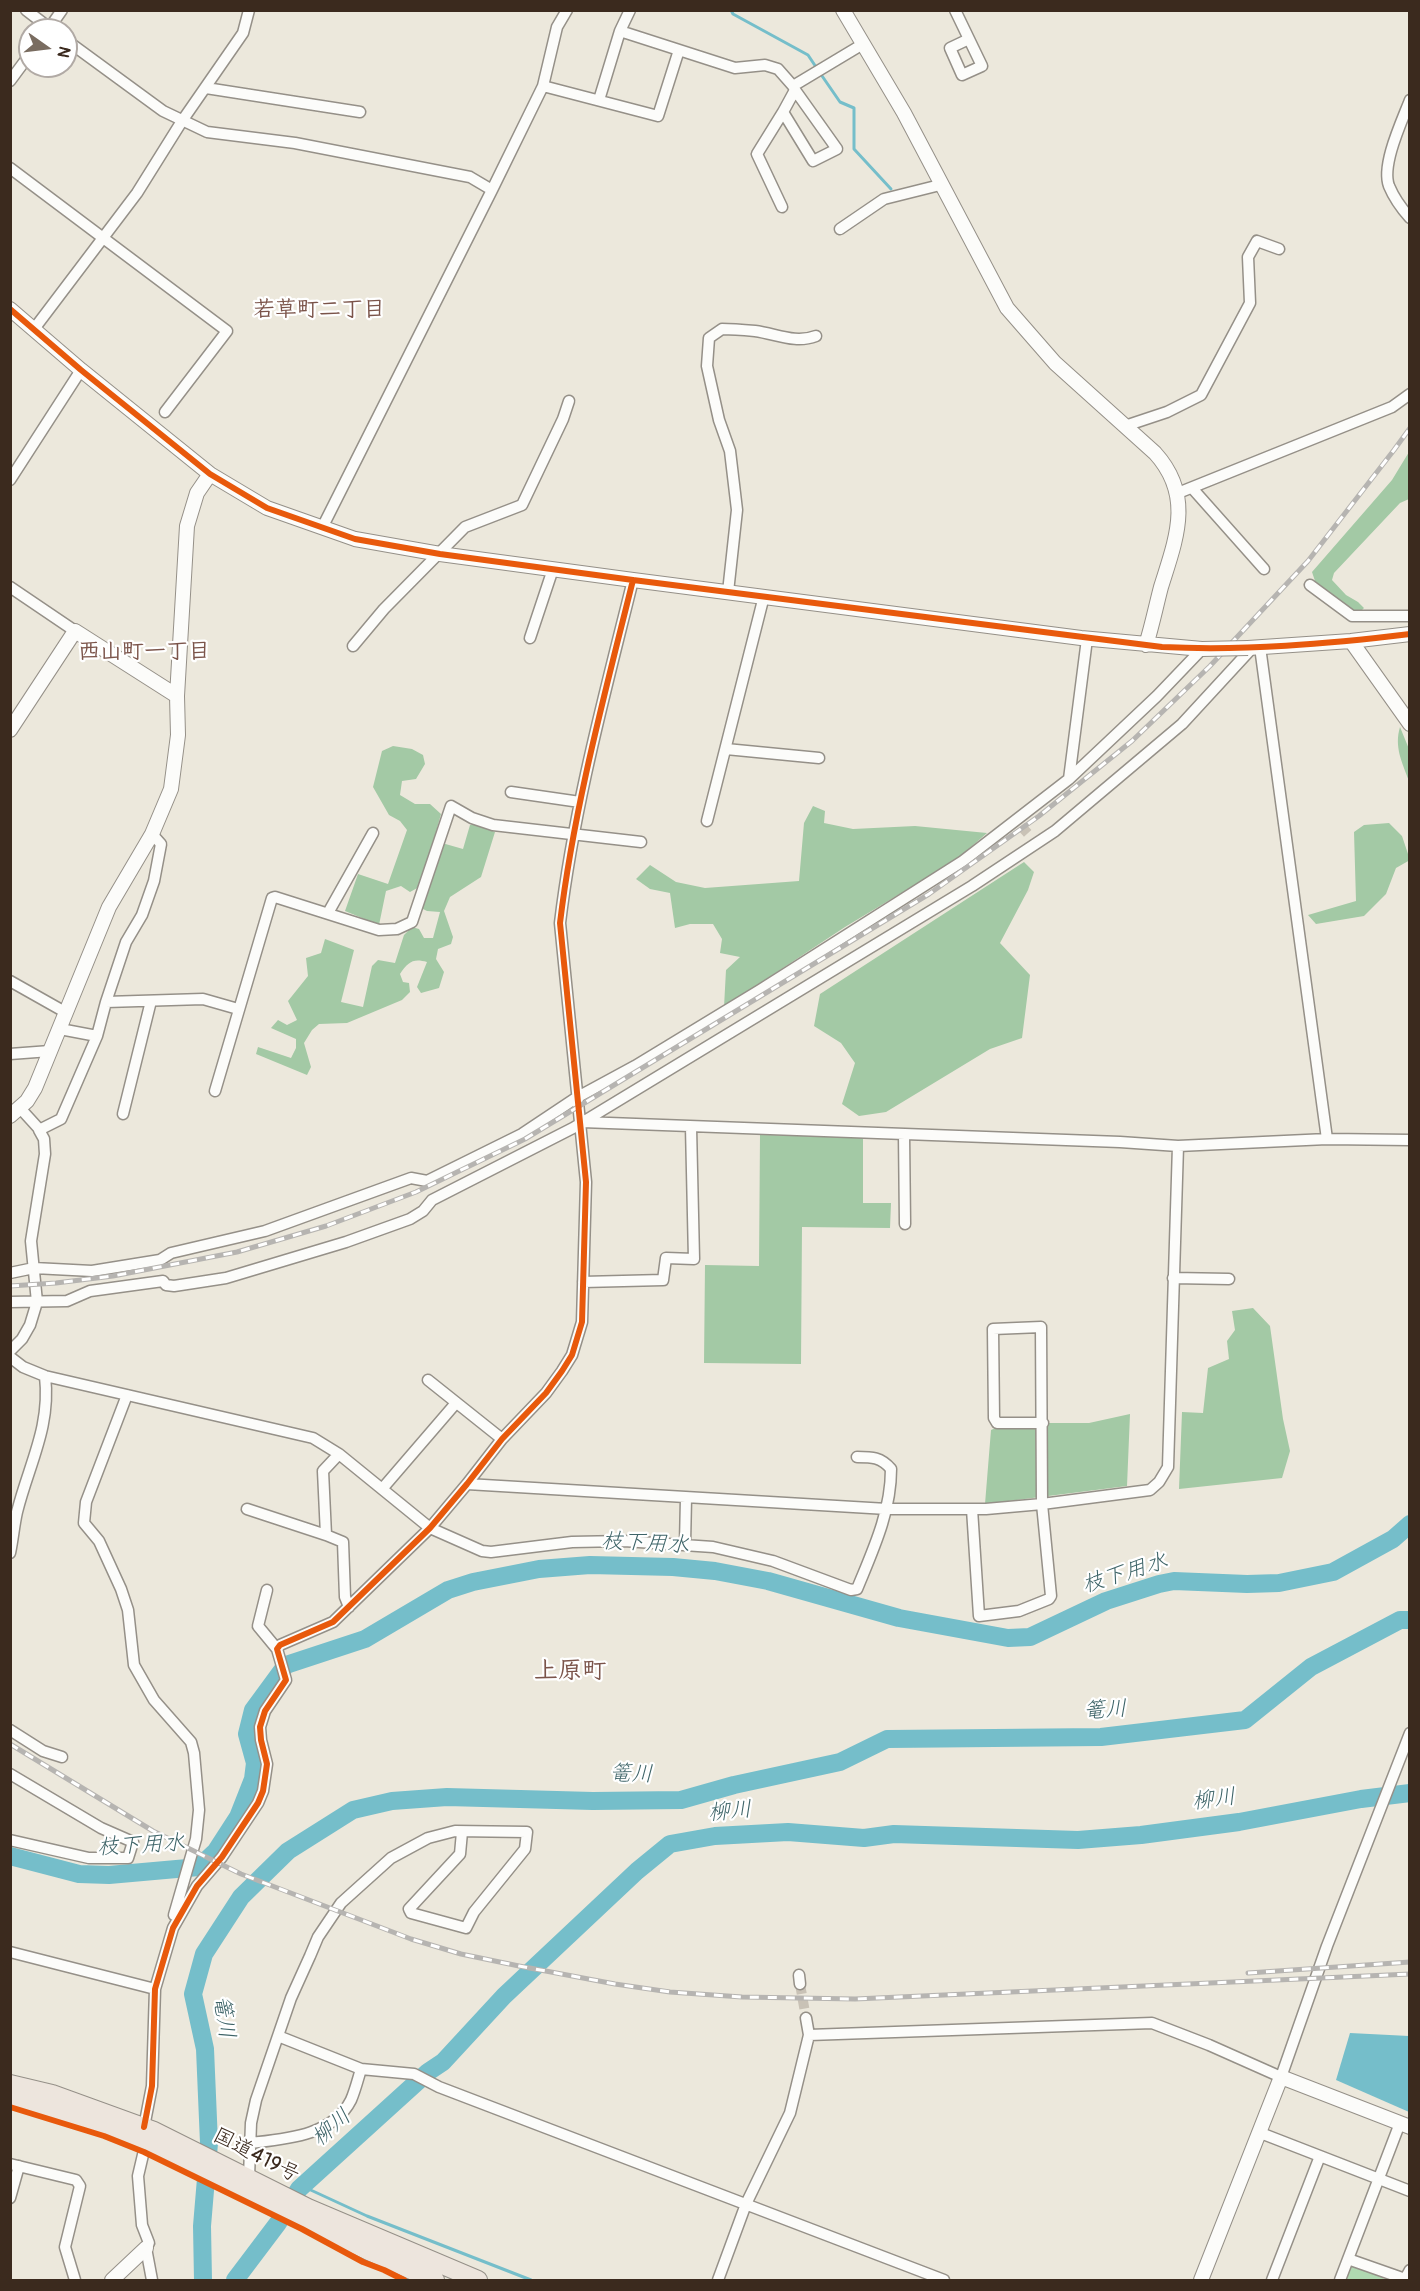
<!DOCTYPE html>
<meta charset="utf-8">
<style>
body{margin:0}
#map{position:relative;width:1420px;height:2291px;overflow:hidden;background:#ece8dc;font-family:Pangolin,sans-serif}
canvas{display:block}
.frame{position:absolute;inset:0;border:12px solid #3b2a1e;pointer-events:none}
.north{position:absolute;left:18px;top:18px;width:60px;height:60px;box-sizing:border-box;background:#fff;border:2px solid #b1aaa5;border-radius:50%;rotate:104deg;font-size:16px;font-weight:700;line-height:24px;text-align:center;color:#3b2a1e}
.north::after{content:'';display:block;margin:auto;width:21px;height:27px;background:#796c60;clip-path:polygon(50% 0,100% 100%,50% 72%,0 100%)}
</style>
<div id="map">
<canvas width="1420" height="2291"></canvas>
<div class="frame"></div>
<div class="north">N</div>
</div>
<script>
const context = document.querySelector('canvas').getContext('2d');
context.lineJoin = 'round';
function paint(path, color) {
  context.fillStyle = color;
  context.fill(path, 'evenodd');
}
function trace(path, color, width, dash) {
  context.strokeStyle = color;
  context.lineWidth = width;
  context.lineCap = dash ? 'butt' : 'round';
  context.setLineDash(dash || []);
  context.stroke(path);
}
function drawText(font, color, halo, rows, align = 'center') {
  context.font = font + ' Pangolin,"Klee One",sans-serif';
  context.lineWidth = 4.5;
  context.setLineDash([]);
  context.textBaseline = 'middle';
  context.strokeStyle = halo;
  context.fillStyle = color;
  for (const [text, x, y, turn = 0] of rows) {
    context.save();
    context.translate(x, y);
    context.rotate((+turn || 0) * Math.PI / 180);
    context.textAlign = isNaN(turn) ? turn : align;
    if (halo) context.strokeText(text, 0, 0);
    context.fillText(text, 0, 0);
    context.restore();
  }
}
const green = new Path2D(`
 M1354,2265L1384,2277L1383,2280H1344L1349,2267Z`);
const forest = new Path2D(`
 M1409,452V499L1400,503L1334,573L1332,580L1346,595L1358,602L1364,608L1359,613L1351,610L1316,584L1312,572L1392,480Z
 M1400,727L1409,749V781C1402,762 1394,747 1400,727Z
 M393,746L412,749L423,755L425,764L416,779L402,781L400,795L415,804H430L441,814L421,886L410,892L401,886L386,891L379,925L345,911L358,874L388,884L407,830L400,821L389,815L373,787L382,751Z
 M813,806L825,811L824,823L853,829L915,826L987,833L956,860L845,927L724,1007L726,970L740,957L720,953L722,939L713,924H690L675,928L670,893L650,889L636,879L650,865L676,882L705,888L799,881L804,823Z
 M1389,823L1402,836L1410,860L1396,868L1386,894L1364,916L1316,924L1308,915L1356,901L1354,832L1364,825Z
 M476,824L495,832L481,877L450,897L444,911L453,937L451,944L438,949L436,959L444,972L439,988L421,993L417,987L427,962C413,958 408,962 400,974L403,982L409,983L410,992L402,1000L347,1023L319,1024L312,1030L304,1043L311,1067L307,1075L256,1054L258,1047L291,1058L296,1048V1039L271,1028L278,1020L287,1025L297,1020L288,1001L308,976L306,958L321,953L325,939L354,950L341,1002L363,1007L372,966L378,960L395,963L404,935L412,927L419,929L424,938H433L440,912L427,911L421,908L442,843L463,849L470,825Z
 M1024,862L1034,872L1028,890L1000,943L1030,975L1022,1038L990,1049L886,1112L859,1116L842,1104L855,1063L841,1043L814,1026L820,994Z
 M760,1135L863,1136V1203H891L890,1228L802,1227L801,1364L704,1363L705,1265L759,1266Z
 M1253,1308L1270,1326L1283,1419L1290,1451L1282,1478L1179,1489L1182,1412L1203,1413L1208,1368L1229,1359L1227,1341L1235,1330L1232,1311Z
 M1130,1414L1127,1486L985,1504L991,1430L1007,1423H1089Z`);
const water = new Path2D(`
 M1350,2033L1409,2036V2112L1336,2080Z`);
const stream = new Path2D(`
 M731,10L733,14L808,55L816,67
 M820,73L840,102L854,108V149L891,189
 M302,2186L367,2216L531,2280`);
const river = new Path2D(`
 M10,1856L79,1874L109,1875L199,1867L216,1851L238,1817L253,1779L255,1763L247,1734L253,1710L286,1665L365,1639L448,1590L473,1582L539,1569L590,1565L673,1567L715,1571L768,1581L899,1618L1008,1638L1030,1637L1106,1601L1159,1584L1174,1581L1247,1584L1279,1583L1333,1572L1393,1539L1410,1524
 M203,2280L202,2226L209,2143L205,2049L193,1994L204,1954L241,1897L288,1851L353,1810L392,1801L447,1797L593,1801L681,1800L734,1785L840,1762L887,1739L1101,1737L1245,1720L1311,1667L1400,1620H1410
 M235,2280L278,2223L299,2189L428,2072L443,2062L504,1996L637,1871L670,1844L715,1836L788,1832L864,1838L894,1834L1078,1840L1141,1835L1239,1822L1361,1799L1410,1793`);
const minorTunnel = new Path2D(`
 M1021,826L1030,836
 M800,1984L806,2018`);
const minor = new Path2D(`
 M26,10L52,30
 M630,10L620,31L735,68L765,65L778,69L793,86
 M955,10L982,66L962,75L950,48L969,39
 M48,30L62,10
 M66,40L163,111L207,132L295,143L470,177L492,190
 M10,81L30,54
 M543,86L658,116L679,50
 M206,88L360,112
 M795,90L783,112L813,161L837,149L795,90L793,86L863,44
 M599,100L620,31
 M1410,100C1402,121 1381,165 1389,186C1394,198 1402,209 1410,218
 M10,168L227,331L165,412
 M782,207L757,154L783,112
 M840,229L884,199L940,185
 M34,329L137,193L182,121L243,33L249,10
 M1125,426L1167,412L1201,395L1250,303L1248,257L1257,241L1279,249
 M10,480L81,370
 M1192,488L1264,569
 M1178,493L1392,407L1410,394
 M322,528L492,190L543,86L557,27L567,10
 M1310,585L1352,616H1410
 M10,587L75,631
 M728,592L737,510L730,451L719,420L707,366L709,338L722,329C733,329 744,330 755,331C777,334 795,344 816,336
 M530,638L553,569
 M353,646L384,609L465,527L522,505L563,419L569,401
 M1260,647L1327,1139
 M726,749L819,758
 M1069,779L1087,639
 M511,792L580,802
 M707,821L764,596
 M328,913L373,833
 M10,981L65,1012
 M106,1002L126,942L142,915L154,881L161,844L152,834
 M60,1029L97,1036
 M10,1054L50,1051
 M215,1091L272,898L275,897L379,930L397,929L412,922L451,806L472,818L493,825L641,842
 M20,1108L40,1130
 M123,1114L151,1001
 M582,1122L1120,1142L1178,1146L1327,1139L1410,1140
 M904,1134L905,1224
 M10,1273L34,1268L92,1271L160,1260L171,1253L265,1231L411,1178L427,1181L522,1134L576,1098L635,1066L760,990L963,861L1069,779L1157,696L1202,649
 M1173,1278L1229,1279
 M583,1282L663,1280L666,1258L694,1259L691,1127
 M10,1302L67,1301L90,1291L163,1281L166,1285L174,1286L226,1278L346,1242L410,1219L423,1211L432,1200L573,1128L972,886L1055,831L1182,724L1253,647
 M10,1351L22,1339L30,1325L37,1302L31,1241L45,1154L44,1139L39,1130L61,1119L97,1036L106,1002L203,999L238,1009
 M10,1357L23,1367L45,1376C51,1427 29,1464 17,1512C14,1525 13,1539 10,1553
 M45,1376L313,1438L339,1454L430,1528L482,1551L491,1552L572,1542L624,1541L713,1547L773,1561L851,1590L857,1589C873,1550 891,1512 891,1469C881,1457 872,1457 857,1457
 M428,1380L502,1439
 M127,1395L86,1502L84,1523L99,1541L121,1589L128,1610L134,1665L154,1700L191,1742L194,1753L199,1810L196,1839L174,1915
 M339,1454L323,1471L326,1535L343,1542L345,1597L349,1607
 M467,1484L887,1509H986L1042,1504L1150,1490L1159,1482L1168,1467L1178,1146
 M382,1489L456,1403
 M247,1509L326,1535
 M972,1509L979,1616L1019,1611L1049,1599L1051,1596L1042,1504L1041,1327L993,1329L994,1418L997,1423H1043
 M685,1544L686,1498
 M267,1590L258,1626L277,1649
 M10,1730L43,1751L62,1757
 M10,1774L101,1828L133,1842L128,1858H89L10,1840
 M10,1952L155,1989
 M799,1975L800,1984
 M809,2035L1152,2023L1209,2045L1281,2077L1327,1946L1410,1733
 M278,2036L361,2069L414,2074L439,2087L944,2280
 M144,2127L152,2086L155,1989L173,1928L197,1886L222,1857L258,1803L263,1791L267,1764L261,1740L260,1727L265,1711L286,1680L277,1649L280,1645L333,1622L430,1528L467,1484L502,1439L546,1393L562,1371L572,1355L582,1322L586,1182L560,923C574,807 605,693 633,580
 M1258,2132L1410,2191
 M146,2142L138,2176L142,2225L149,2243L146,2248L152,2280
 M250,2143C285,2139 333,2136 351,2100C355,2091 358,2079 361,2069
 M10,2164L76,2180L80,2186L65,2247L75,2280
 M249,2177L251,2123L256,2100L291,1998L310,1956L318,1937L341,1903L391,1858L428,1838L455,1831L527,1832L525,1849L474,1912L466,1928L411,1913L409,1909L460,1854L462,1832
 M10,2198L19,2166
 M1348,2259L1405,2279L1410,2270
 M718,2280L746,2204L790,2113L809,2035L806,2018
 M1272,2280L1320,2156
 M1340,2280L1400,2123`);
const tertiary = new Path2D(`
 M843,10L904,113L1007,308L1055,363L1155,453C1194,496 1176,539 1161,587C1156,606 1152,626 1146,645
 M10,309L81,370L210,474L267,508L355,539L440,554L633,580L1081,638L1202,649
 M1351,641L1410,724
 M1248,648L1351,641L1410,634
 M10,730L75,631L177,696
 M10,1116L27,1101L35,1088L109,907L152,834L171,789L178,735L177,696L187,526L197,493L210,474
 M112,2280L146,2248
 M1201,2280L1281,2077L1410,2127`);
const trunk = new Path2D(`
 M10,2084L52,2094L154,2131L308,2208L478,2280
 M10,2099C56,2111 103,2123 146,2142C243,2187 336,2240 435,2280`);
const rail = new Path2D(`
 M10,1286L56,1283L113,1276L237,1252L326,1226L416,1192L525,1139L929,894L1039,816L1132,741L1210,666L1308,561L1394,450L1410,428
 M10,1744L153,1831L241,1874L411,1939L461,1954L519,1966L615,1984L670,1992L742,1997L855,1999L1410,1974
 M1248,1973L1410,1962`);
const tertiaryBridge = new Path2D(`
 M1202,649L1248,648`);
const cycleway = new Path2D(`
 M10,309L81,370L210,474L267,508L355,539L440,554L633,580L1162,647C1245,651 1327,644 1410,634
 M10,2107L104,2136L144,2152L302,2229L363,2262L384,2270L404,2280
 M144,2127L152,2086L155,1989L173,1928L197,1886L222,1857L258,1803L263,1791L267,1764L261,1740L260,1727L265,1711L286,1680L277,1649L280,1645L333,1622L430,1528L467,1484L502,1439L546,1393L562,1371L572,1355L582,1322L586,1182L560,923C574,807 605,693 633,580`);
const streetNames = [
 ["国道419号",256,2156,27]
];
const neighbourhoodNames = [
 ["若草町二丁目",319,310],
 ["西山町一丁目",144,652]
];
const waterNames = [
 ["枝下用水",645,1544,3],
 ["枝下用水",1125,1574,-17],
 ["篭川",1105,1711,-4],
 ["篭川",631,1775,1],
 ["柳川",1214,1800,-7],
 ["柳川",730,1812,-5],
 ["枝下用水",141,1846,-3],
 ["篭川",223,2017,81],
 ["柳川",332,2128,-41]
];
const quarterNames = [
 ["上原町",570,1672]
];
paint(green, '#b0d9b1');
paint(forest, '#a3c9a5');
paint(water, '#75beca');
trace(stream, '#75beca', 3);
trace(river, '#75beca', 18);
trace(minorTunnel, '#c9c2b6', 10, [10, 5]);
trace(minor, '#959088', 13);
trace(tertiary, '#959088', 16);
trace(trunk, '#959088', 20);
trace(minor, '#fcfcfa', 10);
trace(tertiary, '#fcfcfa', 14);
trace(trunk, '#ede5dd', 18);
trace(rail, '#b6b4b1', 5);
trace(rail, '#fff', 3, [9]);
trace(tertiaryBridge, '#959088', 16, []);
trace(tertiaryBridge, '#fcfcfa', 14);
trace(cycleway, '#e8590c', 6);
drawText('21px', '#3b2a1e', '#fff', streetNames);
drawText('bold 22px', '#7b544a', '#fff', neighbourhoodNames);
drawText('italic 22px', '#3e6468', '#fff', waterNames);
drawText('bold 24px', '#7b544a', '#fff', quarterNames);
</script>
